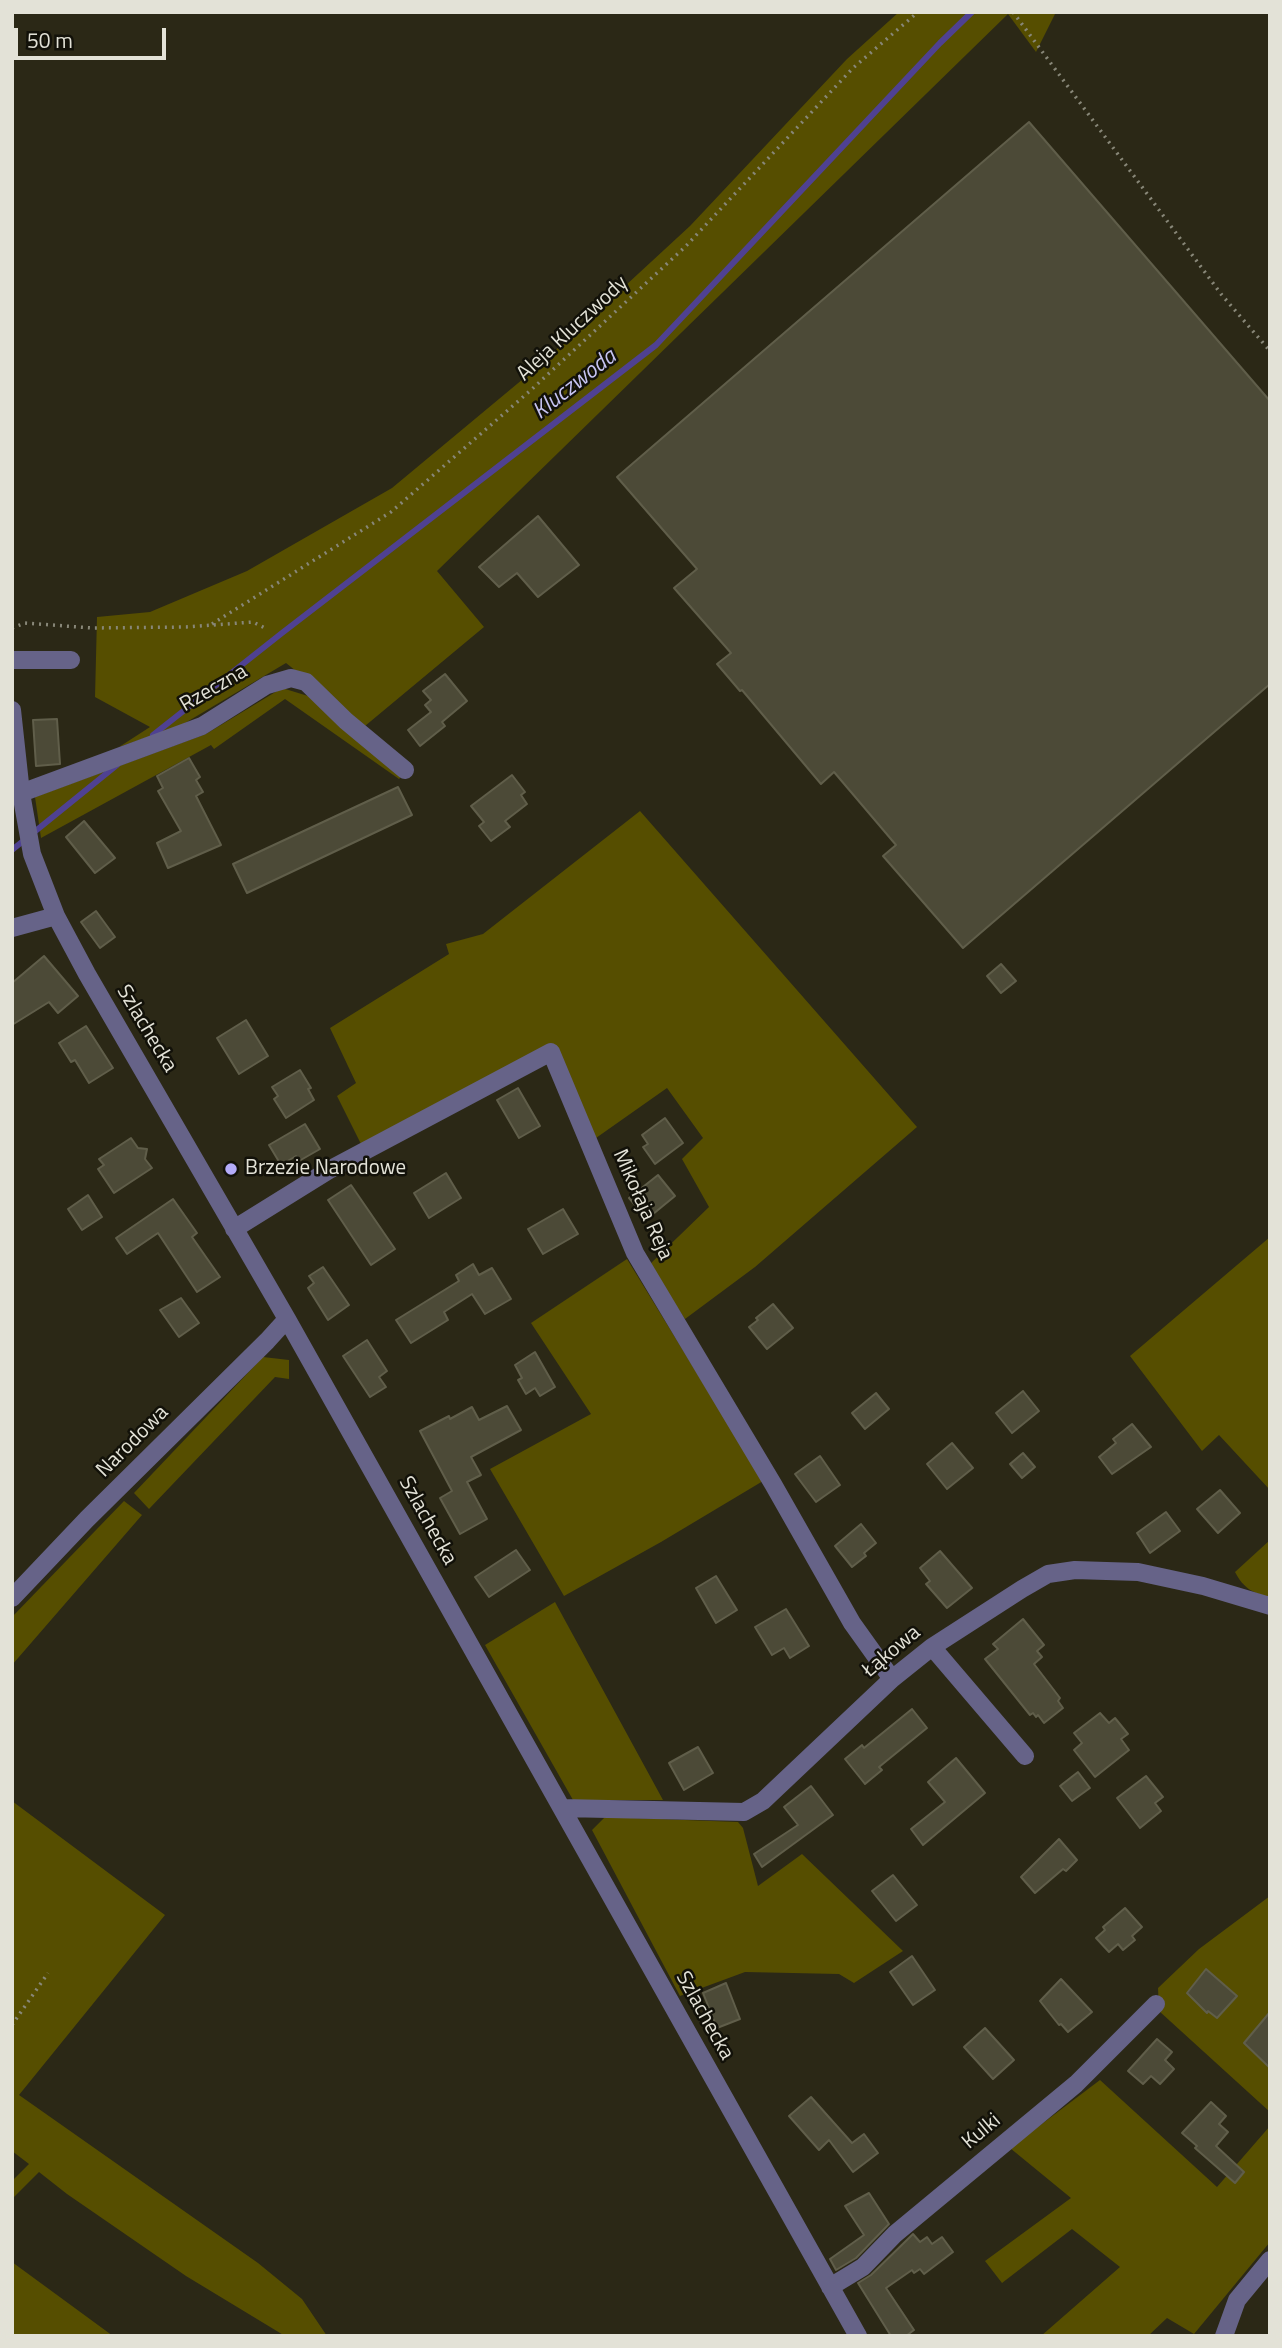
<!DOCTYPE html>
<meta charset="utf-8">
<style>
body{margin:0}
#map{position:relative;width:1282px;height:2348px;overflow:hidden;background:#2b2816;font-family:"Titillium Web",sans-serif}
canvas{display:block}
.frame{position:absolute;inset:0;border:14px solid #e3e2d7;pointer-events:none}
.scale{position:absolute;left:14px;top:28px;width:152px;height:32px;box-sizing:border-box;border:4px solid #e3e2d7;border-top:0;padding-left:9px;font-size:21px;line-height:24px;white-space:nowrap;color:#e3e2d7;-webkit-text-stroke:5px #121109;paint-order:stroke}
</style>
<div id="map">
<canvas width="1282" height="2348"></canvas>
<div class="frame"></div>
<div class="scale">50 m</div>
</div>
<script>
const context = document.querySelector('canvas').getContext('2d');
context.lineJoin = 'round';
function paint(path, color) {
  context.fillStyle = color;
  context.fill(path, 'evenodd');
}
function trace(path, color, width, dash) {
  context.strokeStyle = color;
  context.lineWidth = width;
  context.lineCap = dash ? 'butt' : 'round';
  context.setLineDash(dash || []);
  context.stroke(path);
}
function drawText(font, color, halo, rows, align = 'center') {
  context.font = font + ' "Titillium Web",sans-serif';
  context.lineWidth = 5;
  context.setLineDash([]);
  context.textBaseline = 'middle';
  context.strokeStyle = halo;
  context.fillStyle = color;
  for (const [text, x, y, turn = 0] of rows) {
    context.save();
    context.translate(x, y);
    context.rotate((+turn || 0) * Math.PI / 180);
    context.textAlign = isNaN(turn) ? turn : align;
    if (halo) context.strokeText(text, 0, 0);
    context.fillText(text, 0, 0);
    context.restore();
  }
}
const green = new Path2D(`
 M899,12H1056L1036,52L1008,14L437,571L484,627L365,726L286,663L180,726L119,747L150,727L95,697L97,617L150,612L247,571L392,488L535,369L690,226L847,59Z
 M282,688L308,696L403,775L399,779L285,699L214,749L211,745L41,838L35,797L206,734Z
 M640,811L917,1127L755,1267L685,1319L649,1265L709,1207L682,1159L703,1138L667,1088L596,1138L554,1048L362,1146L337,1096L356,1083L330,1028L449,954L446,944L483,934Z
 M1270,1237V1490L1219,1435L1202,1451L1130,1356Z
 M627,1259L763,1481L661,1542L564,1596L490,1469L591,1414L531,1323Z
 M263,1357L289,1360V1379L275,1377L149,1509L134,1493Z
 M124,1501L142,1515L12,1665V1617Z
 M1270,1540V1598C1252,1592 1244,1589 1235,1572Z
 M555,1602L663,1800H573L485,1645Z
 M12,1801L165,1915L19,2095L258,2263L302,2299L327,2336H285L186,2276L67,2194L39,2172L12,2199V2181L29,2164L12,2151Z
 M605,1817L738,1822L743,1828L758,1886L802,1854L903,1951L854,1983L839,1974L745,1972L680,1996L592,1830Z
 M1270,1896V2112L1159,2011L1158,1988L1199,1949Z
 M1100,2080L1217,2187L1270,2126V2242L1194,2334L1167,2318L1148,2336H1041L1120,2267L1072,2229L1002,2283L985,2261L1071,2198L1010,2148Z
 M12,2262L113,2336H12Z`);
const stream = new Path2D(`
 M153,735L282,633L656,345L940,43L972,12
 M12,850L117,765`);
const building = new Path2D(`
 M1029,122L1270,401V684L963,948L883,856L896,845L834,772L821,784L742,690L740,691L717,664L731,653L674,588L697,569L617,477Z
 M538,516L579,565L538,597L517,573L499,587L479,567Z
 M445,674L467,701L442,722L445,726L420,746L408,730L431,712L425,705L431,700L423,691Z
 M57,719L60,764L36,766L33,720Z
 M189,758L200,777L196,780L203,792L196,796L221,845L168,868L157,843L181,831L158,791L163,788L157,776Z
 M512,775L525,792L521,795L527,804L505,821L510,827L491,841L479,826L484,822L471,806Z
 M398,787L412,815L247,893L233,864Z
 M84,821L115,858L95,873L66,837Z
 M96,911L115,937L100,948L81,922Z
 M44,956L78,996L58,1013L49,1002L12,1025V983Z
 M1001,964L1016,981L1001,993L987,976Z
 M246,1020L268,1056L239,1074L217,1038Z
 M86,1026L113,1068L89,1083L75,1060L71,1062L59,1043Z
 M300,1070L311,1088L308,1089L314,1100L286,1118L274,1099L278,1096L272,1087Z
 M518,1088L540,1126L519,1138L497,1100Z
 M665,1118L683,1143L655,1164L643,1147L648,1144L642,1135Z
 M305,1124L320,1149L299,1161L296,1156L281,1165L269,1145Z
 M131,1138L138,1148L147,1149L145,1159L152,1168L114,1193L98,1169L104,1165L99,1159Z
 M446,1173L461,1198L429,1218L414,1193Z
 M658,1175L675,1196L647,1219L629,1198Z
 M351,1185L395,1249L371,1265L328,1200Z
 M88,1195L102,1217L82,1230L68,1209Z
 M173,1199L197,1233L192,1237L220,1277L197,1292L158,1233L127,1254L116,1238Z
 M563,1209L578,1234L543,1254L528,1229Z
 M473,1264L479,1275L492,1268L511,1299L485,1314L472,1294L444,1312L448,1320L411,1343L396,1320L459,1281L456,1275Z
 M323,1267L349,1305L328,1320L308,1288L314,1283L309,1276Z
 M181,1298L199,1323L179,1337L160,1310Z
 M773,1304L793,1328L767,1349L749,1327L758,1320L756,1318Z
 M367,1340L387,1371L379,1377L386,1387L370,1397L343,1356Z
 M535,1352L555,1387L540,1396L535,1388L526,1394L518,1380L522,1378L515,1365Z
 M1023,1391L1039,1411L1012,1433L996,1413Z
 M876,1393L889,1409L865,1429L852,1413Z
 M507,1406L521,1430L471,1457L481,1475L467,1482L487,1519L460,1534L440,1498L452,1491L420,1431L449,1416L450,1419L472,1407L479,1420Z
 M1132,1424L1151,1447L1112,1474L1099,1457L1116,1443L1113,1439Z
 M952,1443L973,1468L947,1489L927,1464Z
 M1023,1453L1035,1467L1022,1478L1010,1464Z
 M820,1456L840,1485L816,1502L795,1474Z
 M1220,1490L1240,1513L1218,1533L1197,1509Z
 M1166,1512L1180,1531L1150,1553L1137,1533Z
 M861,1524L876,1543L864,1553L866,1556L852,1567L835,1546Z
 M516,1550L530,1570L489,1597L475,1577Z
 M940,1551L972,1588L947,1608L926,1584L930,1581L920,1568Z
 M716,1576L737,1610L716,1623L696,1588Z
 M786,1609L809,1646L790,1658L784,1648L772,1655L755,1627Z
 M1023,1619L1044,1645L1037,1651L1042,1657L1034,1664L1060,1698L1058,1701L1063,1708L1044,1723L1038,1715L1036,1717L1033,1713L1030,1715L985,1659L998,1649L993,1644Z
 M912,1709L927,1728L879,1767L882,1770L865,1784L845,1759L862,1745L864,1748Z
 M1100,1713L1109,1723L1115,1718L1128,1734L1121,1739L1129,1750L1095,1777L1074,1750L1082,1743L1074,1733Z
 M698,1747L713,1773L684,1790L669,1763Z
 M956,1758L985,1793L923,1845L911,1829L945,1802L928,1782Z
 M1078,1772L1090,1788L1072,1801L1060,1786Z
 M1146,1776L1163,1797L1155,1803L1161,1811L1140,1828L1117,1798Z
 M811,1786L833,1815L762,1867L754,1854L798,1825L784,1807Z
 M1059,1839L1077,1860L1066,1871L1063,1869L1035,1893L1021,1877Z
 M893,1875L917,1905L896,1921L872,1891Z
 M1125,1908L1142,1927L1132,1936L1135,1940L1123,1950L1118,1944L1109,1952L1096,1938L1105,1930L1103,1927Z
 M912,1956L935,1990L913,2005L890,1972Z
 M1206,1969L1237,1996L1217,2018L1208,2011L1207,2013L1187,1993Z
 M1061,1979L1092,2012L1068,2032L1061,2024L1059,2025L1040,2001Z
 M726,1983L740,2019L717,2028L703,1993Z
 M1270,2012V2068L1244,2043Z
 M985,2028L1014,2060L993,2079L964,2047Z
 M1157,2039L1172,2052L1165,2060L1174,2069L1160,2084L1151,2076L1143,2084L1128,2071Z
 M811,2097L852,2143L864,2134L878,2153L853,2172L829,2140L819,2150L789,2116Z
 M1211,2102L1226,2116L1219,2124L1228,2132L1216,2146L1244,2172L1235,2183L1195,2148L1197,2146L1182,2133Z
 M869,2193L889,2224L856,2258L836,2270L830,2259L864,2235L845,2206Z
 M913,2234L920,2242L927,2237L932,2244L942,2237L953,2252L924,2274L920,2269L914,2273L912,2270L886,2288L914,2330L906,2336H891L858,2283L871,2275Z`);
const path = new Path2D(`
 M1013,12L1221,294L1270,351
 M212,624L391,512L531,390L685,247L853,68L918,12
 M12,628L25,623L92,628L186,627L253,622L265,628
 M12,2025L48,1973`);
const minor = new Path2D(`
 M12,660H71
 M12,710L21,793L32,854L56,916L87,974L287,1319L858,2336
 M21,793L202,726L267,685L291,678L306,682L346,721L405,770
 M12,928L56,916
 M234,1229L329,1170L551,1052L635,1253L773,1484L852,1623L892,1679
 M12,1598L87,1519L267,1341L287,1319
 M932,1647L1025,1756
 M563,1808L744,1812L763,1801L892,1679L932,1647L1022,1589L1048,1574L1075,1570L1138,1572L1203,1586L1270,1606
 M830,2287L863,2267L895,2234L1076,2084L1156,2004
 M1224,2336L1237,2300L1270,2260`);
const markers = [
 [231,1169,7,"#b4acf9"]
];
const streetNames = [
 ["Aleja Kluczwody",573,329,-43],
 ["Rzeczna",214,689,-30],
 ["Szlachecka",146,1029,59],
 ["Mikołaja Reja",642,1205,66],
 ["Narodowa",133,1442,-45],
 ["Szlachecka",427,1521,61],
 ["Łąkowa",892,1652,-40],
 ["Szlachecka",704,2016,61],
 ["Kulki",982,2132,-40]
];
const poiNames = [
 ["Brzezie Narodowe",245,1169]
];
const waterNames = [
 ["Kluczwoda",575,385,-38]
];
paint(green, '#564e00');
trace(stream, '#4f4192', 6);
paint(building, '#4c4a37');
trace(building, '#605e4a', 2);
trace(path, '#888778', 3.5, [2, 5]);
trace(minor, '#666388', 18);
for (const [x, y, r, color] of markers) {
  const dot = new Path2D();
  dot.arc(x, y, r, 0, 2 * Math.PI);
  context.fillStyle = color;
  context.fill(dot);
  trace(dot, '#121109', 2.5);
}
drawText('21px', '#e3e2d7', '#121109', streetNames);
drawText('21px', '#e3e2d7', '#121109', poiNames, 'left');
drawText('italic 23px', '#c6c3f0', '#121109', waterNames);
</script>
